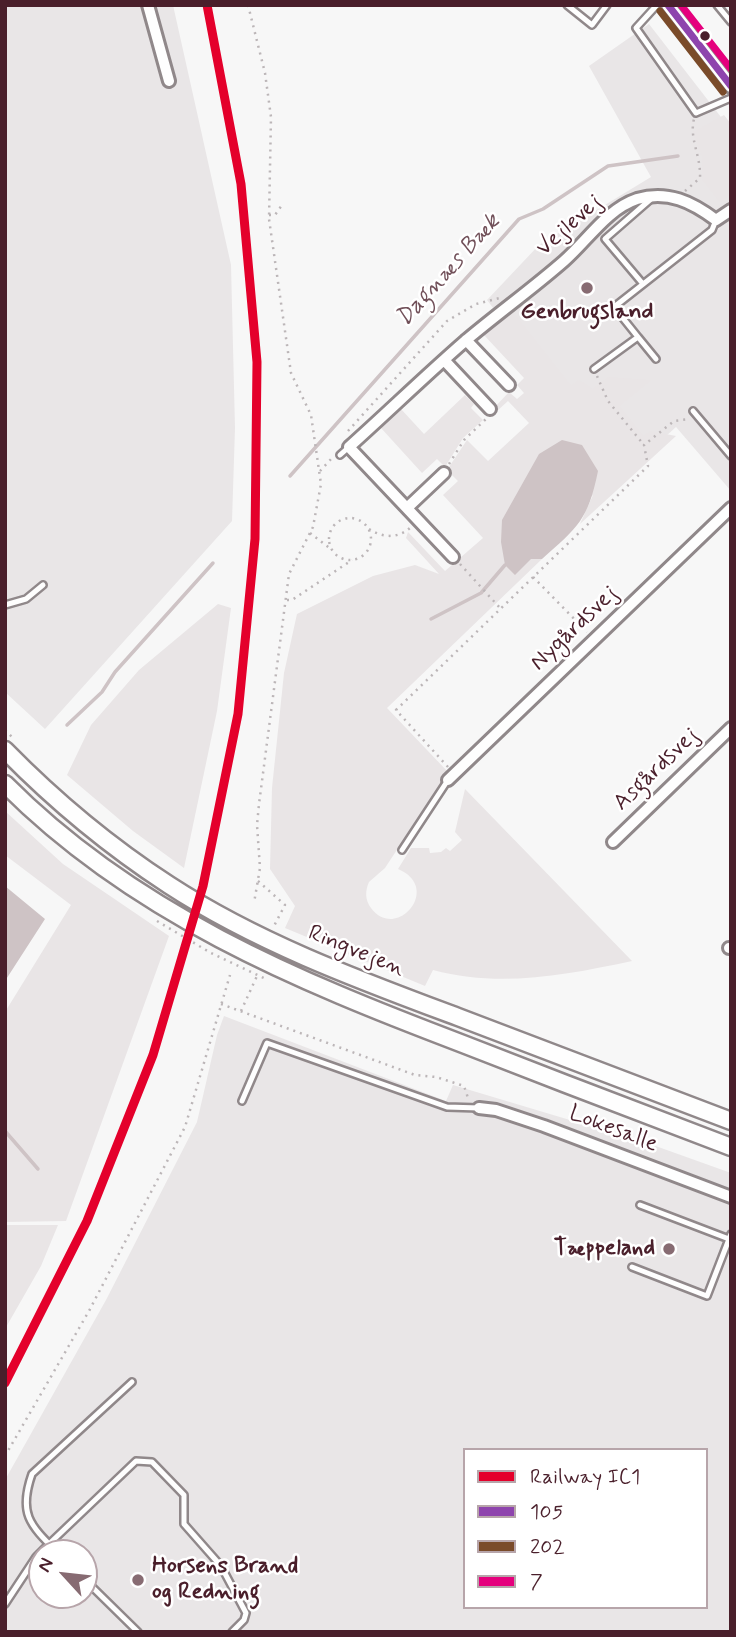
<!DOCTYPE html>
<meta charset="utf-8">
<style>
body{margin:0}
#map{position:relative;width:736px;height:1637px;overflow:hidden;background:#f7f7f7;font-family:Mynerve,sans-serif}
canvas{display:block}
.frame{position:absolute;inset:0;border:7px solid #4a1f2b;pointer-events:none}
.legend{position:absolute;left:463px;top:1448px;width:245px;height:161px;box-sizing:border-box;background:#fff;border:2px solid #b7a5aa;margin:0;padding:9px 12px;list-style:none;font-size:21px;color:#4a1f2b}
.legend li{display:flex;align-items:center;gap:14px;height:35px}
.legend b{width:35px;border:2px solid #b7a5aa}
.north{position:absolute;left:28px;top:1539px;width:70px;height:70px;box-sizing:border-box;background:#fff;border:2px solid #b7a5aa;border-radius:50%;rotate:297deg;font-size:19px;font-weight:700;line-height:28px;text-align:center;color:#4a1f2b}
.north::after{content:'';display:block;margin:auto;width:24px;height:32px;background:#876b72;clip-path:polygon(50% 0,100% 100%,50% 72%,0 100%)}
</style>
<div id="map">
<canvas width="736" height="1637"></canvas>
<div class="frame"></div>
<ul class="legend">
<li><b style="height:9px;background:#e4002b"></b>Railway IC1</li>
<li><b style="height:9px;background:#8e44ad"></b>105</li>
<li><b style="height:9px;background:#7a4b2a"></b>202</li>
<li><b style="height:9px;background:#e5007d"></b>7</li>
</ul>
<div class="north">N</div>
</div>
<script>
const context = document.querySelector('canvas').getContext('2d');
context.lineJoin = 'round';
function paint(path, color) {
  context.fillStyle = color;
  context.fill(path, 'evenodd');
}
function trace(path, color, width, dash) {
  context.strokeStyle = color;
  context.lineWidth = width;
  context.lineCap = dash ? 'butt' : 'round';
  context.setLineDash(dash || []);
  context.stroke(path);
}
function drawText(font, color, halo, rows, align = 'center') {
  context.font = font + ' Mynerve,sans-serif';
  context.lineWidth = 5;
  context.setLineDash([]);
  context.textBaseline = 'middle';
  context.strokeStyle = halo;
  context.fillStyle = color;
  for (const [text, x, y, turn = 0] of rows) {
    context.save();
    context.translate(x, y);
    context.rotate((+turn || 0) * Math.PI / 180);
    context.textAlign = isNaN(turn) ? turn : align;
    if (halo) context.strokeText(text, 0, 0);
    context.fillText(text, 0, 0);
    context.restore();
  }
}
const built = new Path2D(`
 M5,5H173L231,265L235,428L232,521L45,729L5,692Z
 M649,24L731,130V491L676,427L622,476L487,300L539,245L651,177L589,66Z
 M224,1016L446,1101L453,1085L650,1144L731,1173V1632H5V1480L106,1300L197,1122L217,1035ZM465,1450H706V1607H465ZM42,1553H84V1595H42Z`);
const green = new Path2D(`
 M724,115L731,124V194L720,202L702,179V157L693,132Z
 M511,310L571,386L579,380L593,389L609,377L651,380L619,406L643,436L651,431L676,436L580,524L593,495L531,559H542L387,708L448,772L385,868L369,882C365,891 365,900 371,908C396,942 443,888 398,869L411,848H429L430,853L441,852L446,848L450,851L462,840L455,832L465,789L632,961C566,975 500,988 433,970L425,986L285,928L295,906L270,869L272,788L284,673L297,614L373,576L415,565L439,574L406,538L408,532L445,571L483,538L443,495L458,481L447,470L467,440L488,461L529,423L508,401L496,412L493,409L509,392L517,399L524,393L517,385L524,378L483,334Z
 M465,395L474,404L471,408L483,420L463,438L445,467L437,459L422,473L381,428L401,409L424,434Z
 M218,604L231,608L217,711L184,868L133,831L67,775L91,725L139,670Z
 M5,811L63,864L169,936L66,1221L5,1222V1012L71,905L5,855Z
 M5,1225H58L41,1266L5,1329Z`);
const water = new Path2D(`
 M562,440L582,445L598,471C588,520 578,527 542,559H531L515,575L505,565L501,542L502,520L539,454Z
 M5,886L45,919L5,981Z`);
const stream = new Path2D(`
 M290,476L519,219L543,209L608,166L678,156
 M431,619L481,593L505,565
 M67,725L102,692L115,672L213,563
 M5,1131L38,1169`);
const path = new Path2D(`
 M248,5L265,73L271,117L269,219L291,373L311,415L321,484L313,527L289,574L259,804L257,825L260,868L254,903
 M685,191L700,178C701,155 689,139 694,119
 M269,215H275L282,205
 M597,376L608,401L644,445
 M348,431L447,321L476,304L500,298
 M449,464L464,440L487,418
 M320,471L332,458
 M329 539a21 21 0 1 1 42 0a21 21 0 1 1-42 0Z
 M369,529C383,538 398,539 411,527
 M310,533L332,550
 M460,564L500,608
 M533,577L587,632
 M287,600H292L352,560
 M5,730L13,738
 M448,767L396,710L648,466L644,445L674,421L690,419
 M258,881L285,905L274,926
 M157,921L211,953L268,980
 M221,1004L415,1075L436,1077L464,1086L468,1098
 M241,1011L257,976
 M5,1456L89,1311L185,1127L230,975`);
const service = new Path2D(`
 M567,5L592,25L607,5
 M657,5L636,28L696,113L731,98
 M717,5L731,22
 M643,284L605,239L652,198
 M638,337L656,359
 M594,369L638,337L614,307L712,230L716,220
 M693,411L731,456
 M340,455L349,447
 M5,605L26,599L43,585
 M402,850L448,780
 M242,1101L267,1043L447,1107L479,1108
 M640,1205L729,1239
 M632,1267L707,1296L731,1234
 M58,1553C30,1525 18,1514 32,1474L132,1382
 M84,1579L138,1632
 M5,1604L36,1557L49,1544L136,1461L152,1462L184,1495V1524L221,1566L246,1613L244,1620L232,1632`);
const minor = new Path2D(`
 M148,5L169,81
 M466,340L509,385
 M444,360L490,409
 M407,508L444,473
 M453,557L349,447C388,412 425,376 464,342C497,314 532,289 564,261C587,241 607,209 637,199C668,190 692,202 716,220L731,210
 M448,780L731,508
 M613,842L731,728
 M729,948H731
 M479,1108L496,1110L544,1126L731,1197`);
const tertiary = new Path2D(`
 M668,5L731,86`);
const primary = new Path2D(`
 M5,750C55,801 109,846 169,885C258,943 359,980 458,1017C549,1052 640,1086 731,1121
 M5,784C133,913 297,981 463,1044C552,1079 642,1113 731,1147`);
const bus1 = new Path2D(`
 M668,5L731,86`);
const bus2 = new Path2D(`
 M660,11L723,92`);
const bus3 = new Path2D(`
 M681,5L731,69`);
const rail1 = new Path2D(`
 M5,1383L87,1221L153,1055L203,886L238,714L255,539L257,362L241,184L207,5`);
const markers = [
 [705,36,6,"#4a1f2b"],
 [587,288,7,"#876b72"],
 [669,1249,7,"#876b72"],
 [138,1580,7,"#876b72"]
];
const streetNames = [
 ["Vejlevej",570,226,-42],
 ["Nygårdsvej",575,629,-44],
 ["Asgårdsvej",657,770,-44],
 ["Ringvejen",356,952,22],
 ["Lokesalle",613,1130,21]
];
const poiNames = [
 ["Genbrugsland",587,313],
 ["Tæppeland",655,1249,"right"],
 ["Horsens Brand",152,1567,"left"],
 ["og Redning",152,1593,"left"]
];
const waterNames = [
 ["Dagnæs Bæk",449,271,-48]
];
paint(built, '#e9e6e7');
paint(green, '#e9e5e6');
paint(water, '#cec3c5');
trace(stream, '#cec3c5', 3.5);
trace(service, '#90888a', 10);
trace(minor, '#90888a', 16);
trace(tertiary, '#90888a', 18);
trace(primary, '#90888a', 21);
trace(path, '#bcb6b8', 2.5, [2, 5]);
trace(service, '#fefefe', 5);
trace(minor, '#fefefe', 10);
trace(tertiary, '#fefefe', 12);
trace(primary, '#fefefe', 16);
trace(bus1, '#8e44ad', 7);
trace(bus2, '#7a4b2a', 7);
trace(bus3, '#e5007d', 7);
trace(rail1, '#e4002b', 9);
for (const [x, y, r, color] of markers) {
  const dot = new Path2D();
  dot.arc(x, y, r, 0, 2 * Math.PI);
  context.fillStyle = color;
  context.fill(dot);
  trace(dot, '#fff', 2.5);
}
drawText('23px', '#4a1f2b', '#fff', streetNames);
drawText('bold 23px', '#4a1f2b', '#fff', poiNames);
drawText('italic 24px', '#72515a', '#fff', waterNames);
</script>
